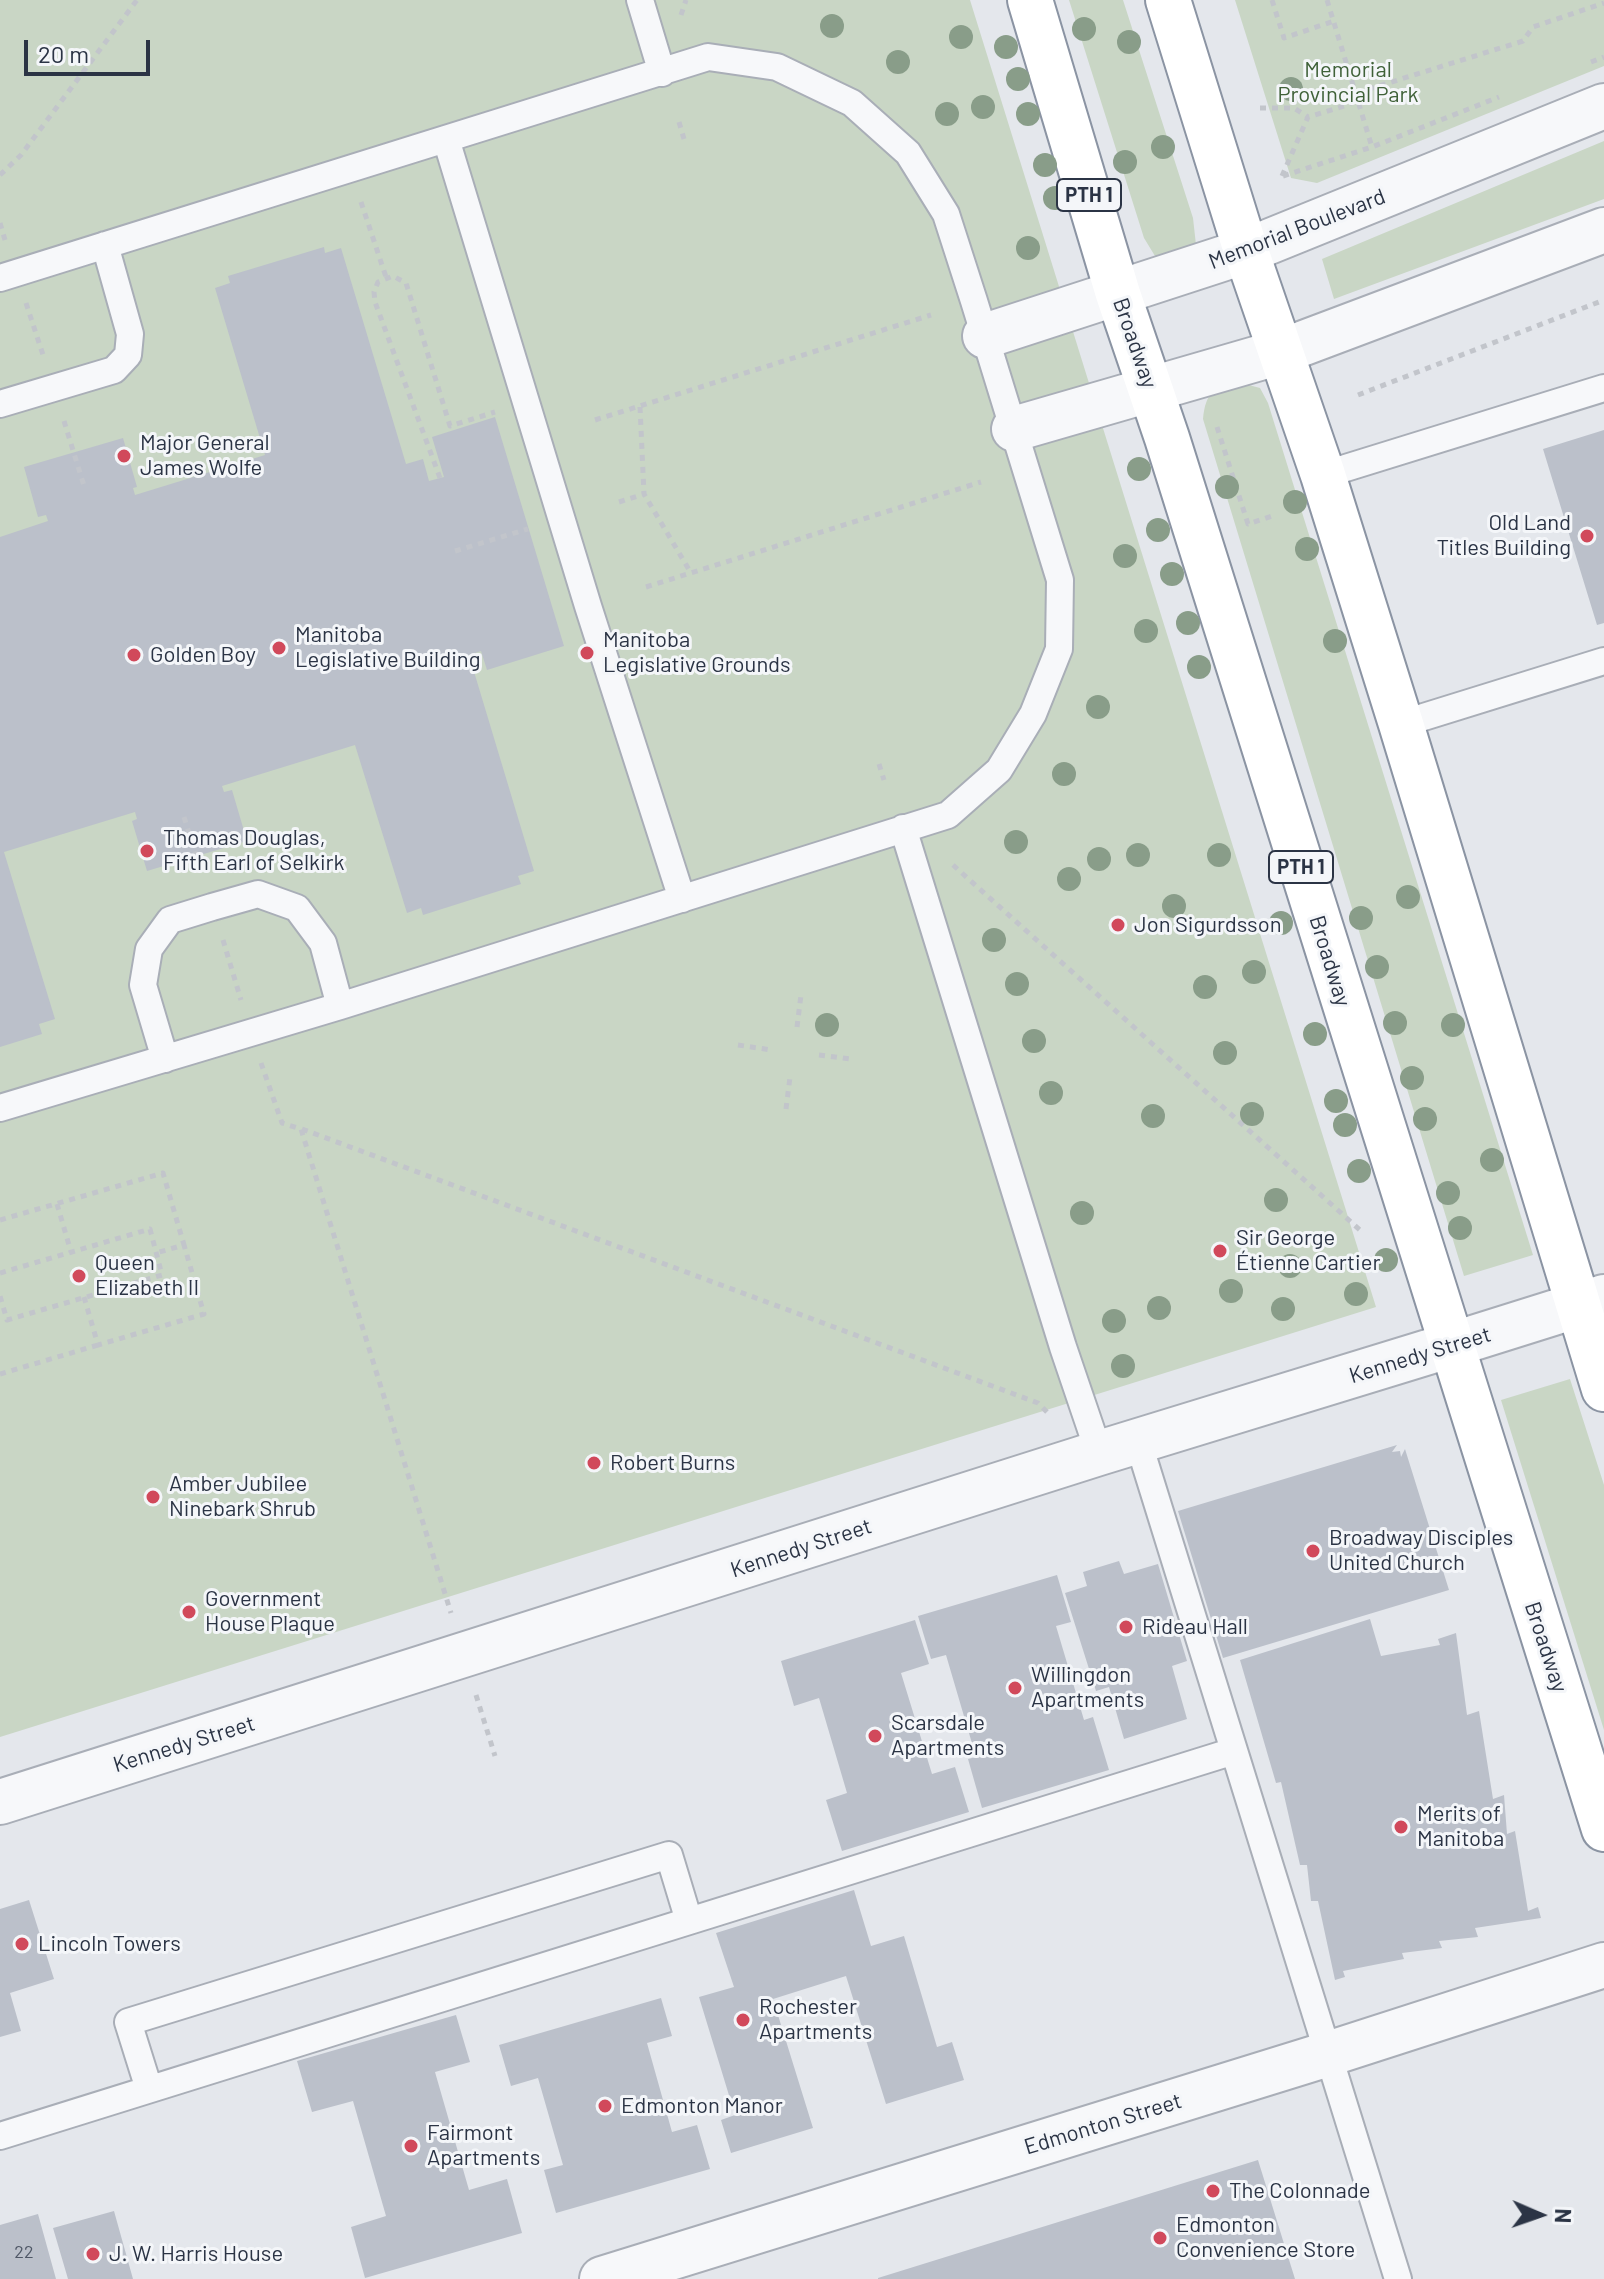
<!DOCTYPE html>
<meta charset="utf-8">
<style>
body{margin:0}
#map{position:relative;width:1604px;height:2279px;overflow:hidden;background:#e4e7ec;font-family:Barlow,sans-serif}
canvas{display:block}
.north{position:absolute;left:1500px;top:2175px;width:80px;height:80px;-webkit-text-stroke:6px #f4f6f9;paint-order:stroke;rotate:92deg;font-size:22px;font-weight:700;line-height:32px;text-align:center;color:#2b3445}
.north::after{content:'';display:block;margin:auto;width:28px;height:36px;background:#2b3445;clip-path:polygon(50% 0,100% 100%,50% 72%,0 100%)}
.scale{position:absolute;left:24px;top:40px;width:126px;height:36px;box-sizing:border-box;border:4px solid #2b3445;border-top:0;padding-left:10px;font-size:24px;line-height:28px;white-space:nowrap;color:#2b3445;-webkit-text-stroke:6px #f4f6f9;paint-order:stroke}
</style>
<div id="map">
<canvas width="1604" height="2279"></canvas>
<div class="north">N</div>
<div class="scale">20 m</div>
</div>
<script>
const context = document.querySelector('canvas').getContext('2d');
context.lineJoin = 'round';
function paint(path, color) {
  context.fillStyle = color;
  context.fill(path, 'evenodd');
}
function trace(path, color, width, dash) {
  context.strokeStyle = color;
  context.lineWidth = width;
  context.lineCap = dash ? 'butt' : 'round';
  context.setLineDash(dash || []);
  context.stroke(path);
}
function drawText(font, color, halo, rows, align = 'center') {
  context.font = font + ' Barlow,sans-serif';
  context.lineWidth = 6;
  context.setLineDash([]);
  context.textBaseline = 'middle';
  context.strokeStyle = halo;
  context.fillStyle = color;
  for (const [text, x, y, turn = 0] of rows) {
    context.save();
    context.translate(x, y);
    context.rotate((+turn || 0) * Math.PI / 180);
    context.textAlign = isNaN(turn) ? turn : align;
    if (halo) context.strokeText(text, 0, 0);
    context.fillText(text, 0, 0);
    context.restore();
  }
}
const green = new Path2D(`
 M0,0H970L1376,1307L0,1737Z
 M1069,0H1123L1193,218L1196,245L1177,258L1155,256L1144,238Z
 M1235,0H1604V66L1317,183L1291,178Z
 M1604,141V199L1334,299L1322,259Z
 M1241,383L1260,388L1268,403L1533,1255L1464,1276L1203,419C1206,391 1214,387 1241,383Z
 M1570,1379L1604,1485V1730L1501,1400Z`);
const building = new Path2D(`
 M324,247L325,253L341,248L406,464L423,459L429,481L444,477L432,437L495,417L564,646L487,670L481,651L469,655L534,871L518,876L521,884L423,915L421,908L407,913L355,745L222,786L224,792L232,790L247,841L147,871L132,821L137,819L135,812L4,852L55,1019L39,1024L42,1034L0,1047V537L48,521L46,515L38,517L24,467L123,438L137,487L133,488L135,495L265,455L215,288L230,283L228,276Z
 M1604,430V623L1597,625L1543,449Z
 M1397,1445L1392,1452L1400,1451L1401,1457L1405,1449L1449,1590L1223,1658L1178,1511Z
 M1119,1561L1124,1574L1158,1564L1187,1661L1172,1666L1187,1719L1124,1739L1109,1687L1096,1691L1065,1593L1087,1586L1083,1572Z
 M1057,1575L1071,1622L1056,1626L1084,1720L1093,1717L1109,1770L982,1808L968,1759L976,1757L946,1655L931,1659L918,1616Z
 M1370,1619L1381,1656L1440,1645L1438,1639L1456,1633L1467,1715L1479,1711L1493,1799L1504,1795L1507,1834L1515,1831L1528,1911L1538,1907L1541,1918L1475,1928L1478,1937L1439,1941L1442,1948L1402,1953L1404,1959L1343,1971L1345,1977L1335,1980L1318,1901H1311L1307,1865H1300L1281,1782L1276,1783L1240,1660Z
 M915,1620L929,1664L901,1673L932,1774L955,1767L969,1812L842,1851L826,1800L847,1793L819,1698L794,1706L781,1661Z
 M854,1890L871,1946L904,1936L937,2047L952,2042L964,2080L886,2104L846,1976L773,1999L813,2128L731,2153L721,2120L735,2115L699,1997L734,1987L716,1933Z
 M29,1900L54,1979L10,1993L21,2031L0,2037V1909Z
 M661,1998L672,2036L647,2043L672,2132L697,2125L710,2169L556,2213L544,2170L563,2165L538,2078L511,2086L499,2045Z
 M456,2015L470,2062L435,2072L469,2190L507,2179L522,2233L365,2278L351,2227L386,2216L353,2101L312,2112L297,2061Z
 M1258,2160L1295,2279H878V2278Z
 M114,2211L133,2279H68L53,2228Z
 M38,2214L56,2279H0V2225Z`);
const path = new Path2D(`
 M1272,0L1284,38L1334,21
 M1327,0L1372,147
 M681,15L686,0
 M1591,62L1604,57
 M1260,108H1294L1308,117
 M679,122L684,139
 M0,175L21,155L137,0
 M1282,176L1308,117L1348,105L1369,89L1523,41L1533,27L1604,3
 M1283,176L1372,147L1499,97
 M361,202L386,277
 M0,223L5,240
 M26,303L44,358
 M1358,395L1604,300
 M640,407L644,494L691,573
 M595,420L931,315
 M64,421L85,489
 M1217,427L1248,524L1275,515
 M440,478L375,302L374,292L378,282L393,276L406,283L450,426L495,412
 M619,502L644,494
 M455,551L528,529
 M646,587L981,482
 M879,764L884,780
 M184,817L202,874
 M953,865L1360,1230
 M223,940L241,1000
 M797,1027L801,995
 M738,1045L771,1050
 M819,1055L851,1059
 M261,1063L282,1123L301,1129L451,1613
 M786,1109L790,1077
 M302,1129L1038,1403L1047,1412
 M57,1204L71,1252
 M0,1220L163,1173L184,1245L156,1253
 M0,1273L150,1229L162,1275L7,1320L0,1296
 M84,1297L98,1345L204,1314L184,1245
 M0,1374L98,1345
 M476,1695L495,1756`);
const service = new Path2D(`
 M640,0L662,73
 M446,139L588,606L682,899
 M0,278L708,57L777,67L852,103L908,153L946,214L974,301L1060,580L1059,649L1033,714L999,770L948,815L340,1006L0,1108
 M0,404L114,370L128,355L130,334L105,245
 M1323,475L1604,388
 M1401,724L1604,661
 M903,828L1063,1347L1099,1453
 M165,1059L143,985L149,949L170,920L212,907L258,894L297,908L323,943L340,1006
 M1138,1441L1398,2279
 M149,2089L128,2022L669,1855L689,1921
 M0,2136L1234,1751`);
const minor = new Path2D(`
 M0,1802L1099,1453L1451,1345
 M602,2279L1328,2054L1604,1965`);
const tertiary = new Path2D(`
 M985,336L1246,251L1604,106
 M1014,429L1280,352L1604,230
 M1451,1345L1604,1297`);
const trunk = new Path2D(`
 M1030,0L1118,294L1167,438L1604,1829
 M1168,0L1246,251L1323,475L1401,724L1604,1389`);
const trees = [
 [832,26],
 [1084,29],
 [961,37],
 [1129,42],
 [1006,47],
 [898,62],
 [1018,79],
 [1291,89],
 [983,107],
 [947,114],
 [1028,114],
 [1163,147],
 [1125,162],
 [1045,165],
 [1055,198],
 [1028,248],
 [1139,469],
 [1227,487],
 [1295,502],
 [1158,530],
 [1307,549],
 [1125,556],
 [1172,574],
 [1188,623],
 [1146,631],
 [1335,641],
 [1199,667],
 [1098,707],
 [1064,774],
 [1016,842],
 [1138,855],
 [1219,855],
 [1099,859],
 [1069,879],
 [1408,897],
 [1174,906],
 [1361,918],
 [1281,923],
 [994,940],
 [1377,967],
 [1254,972],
 [1017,984],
 [1205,987],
 [1395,1023],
 [827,1025],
 [1453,1025],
 [1315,1034],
 [1034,1041],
 [1225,1053],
 [1412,1078],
 [1051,1093],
 [1336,1101],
 [1252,1114],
 [1153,1116],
 [1425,1119],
 [1345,1125],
 [1492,1160],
 [1359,1171],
 [1448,1193],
 [1276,1200],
 [1082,1213],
 [1460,1228],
 [1386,1260],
 [1290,1266],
 [1231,1291],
 [1356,1294],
 [1159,1308],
 [1283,1309],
 [1114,1321],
 [1123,1366]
];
const markers = [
 [124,456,8,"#d1495b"],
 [1587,536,8,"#d1495b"],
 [279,648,8,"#d1495b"],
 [587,653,8,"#d1495b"],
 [134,655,8,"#d1495b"],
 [147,851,8,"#d1495b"],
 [1118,925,8,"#d1495b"],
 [1220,1251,8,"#d1495b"],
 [79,1276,8,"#d1495b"],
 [594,1463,8,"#d1495b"],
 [153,1497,8,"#d1495b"],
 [1313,1551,8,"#d1495b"],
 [189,1612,8,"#d1495b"],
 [1126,1627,8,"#d1495b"],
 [1015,1688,8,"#d1495b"],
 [875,1736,8,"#d1495b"],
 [1401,1827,8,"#d1495b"],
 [22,1944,8,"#d1495b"],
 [743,2020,8,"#d1495b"],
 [605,2106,8,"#d1495b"],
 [411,2146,8,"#d1495b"],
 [1213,2191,8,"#d1495b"],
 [1160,2238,8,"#d1495b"],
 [93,2254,8,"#d1495b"]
];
const numberNames = [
 ["22",24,2252]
];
const shields = [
 [1089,195,64],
 [1301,867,64]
];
const shieldNames = [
 ["PTH 1",1089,195],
 ["PTH 1",1301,867]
];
const parkNames = [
 ["Memorial",1348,70],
 ["Provincial Park",1348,95]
];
const streetNames = [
 ["Memorial Boulevard",1297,229,-21],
 ["Broadway",1135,343,71],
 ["Broadway",1330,961,73],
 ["Kennedy Street",1420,1355,-17],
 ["Kennedy Street",801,1548,-18],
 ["Broadway",1546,1647,72],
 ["Kennedy Street",184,1744,-17],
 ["Edmonton Street",1103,2124,-17]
];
const poiNames = [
 ["Major General",140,443],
 ["James Wolfe",140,468],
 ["Old Land",1571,523,"right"],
 ["Titles Building",1571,548,"right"],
 ["Manitoba",295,635],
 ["Legislative Building",295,660],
 ["Manitoba",603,640],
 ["Legislative Grounds",603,665],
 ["Golden Boy",150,655],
 ["Thomas Douglas,",163,838],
 ["Fifth Earl of Selkirk",163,863],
 ["Jon Sigurdsson",1134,925],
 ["Sir George",1236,1238],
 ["Étienne Cartier",1236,1263],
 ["Queen",95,1263],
 ["Elizabeth II",95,1288],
 ["Robert Burns",610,1463],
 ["Amber Jubilee",169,1484],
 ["Ninebark Shrub",169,1509],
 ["Broadway Disciples",1329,1538],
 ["United Church",1329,1563],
 ["Government",205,1599],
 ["House Plaque",205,1624],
 ["Rideau Hall",1142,1627],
 ["Willingdon",1031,1675],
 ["Apartments",1031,1700],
 ["Scarsdale",891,1723],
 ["Apartments",891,1748],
 ["Merits of",1417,1814],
 ["Manitoba",1417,1839],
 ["Lincoln Towers",38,1944],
 ["Rochester",759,2007],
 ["Apartments",759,2032],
 ["Edmonton Manor",621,2106],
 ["Fairmont",427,2133],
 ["Apartments",427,2158],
 ["The Colonnade",1229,2191],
 ["Edmonton",1176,2225],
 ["Convenience Store",1176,2250],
 ["J. W. Harris House",109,2254]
];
paint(green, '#c9d6c5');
paint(building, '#bbc0ca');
trace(service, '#a9aeb7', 30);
trace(minor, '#a9aeb7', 48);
trace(tertiary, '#a9aeb7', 48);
trace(trunk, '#8b94a3', 48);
trace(path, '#c2c5cb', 5, [6, 6]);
trace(service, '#f7f8fa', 26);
trace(minor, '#f7f8fa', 44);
trace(tertiary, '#f7f8fa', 44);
trace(trunk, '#fff', 44);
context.fillStyle = '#899d89';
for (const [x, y] of trees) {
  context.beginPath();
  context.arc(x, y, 12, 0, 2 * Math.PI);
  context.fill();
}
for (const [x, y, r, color] of markers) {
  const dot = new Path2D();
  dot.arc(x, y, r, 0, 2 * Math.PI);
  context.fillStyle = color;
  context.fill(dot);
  trace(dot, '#f4f6f9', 3);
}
drawText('18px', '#4f5766', null, numberNames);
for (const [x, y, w] of shields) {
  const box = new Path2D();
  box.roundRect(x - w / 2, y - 16, w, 32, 6);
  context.fillStyle = '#f4f6f9';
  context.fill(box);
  trace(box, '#2b3445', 2);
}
drawText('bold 20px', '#2b3445', null, shieldNames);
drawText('22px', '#3f6138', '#f4f6f9', parkNames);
drawText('22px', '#2b3445', '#f4f6f9', streetNames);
drawText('22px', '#2b3445', '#f4f6f9', poiNames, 'left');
</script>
